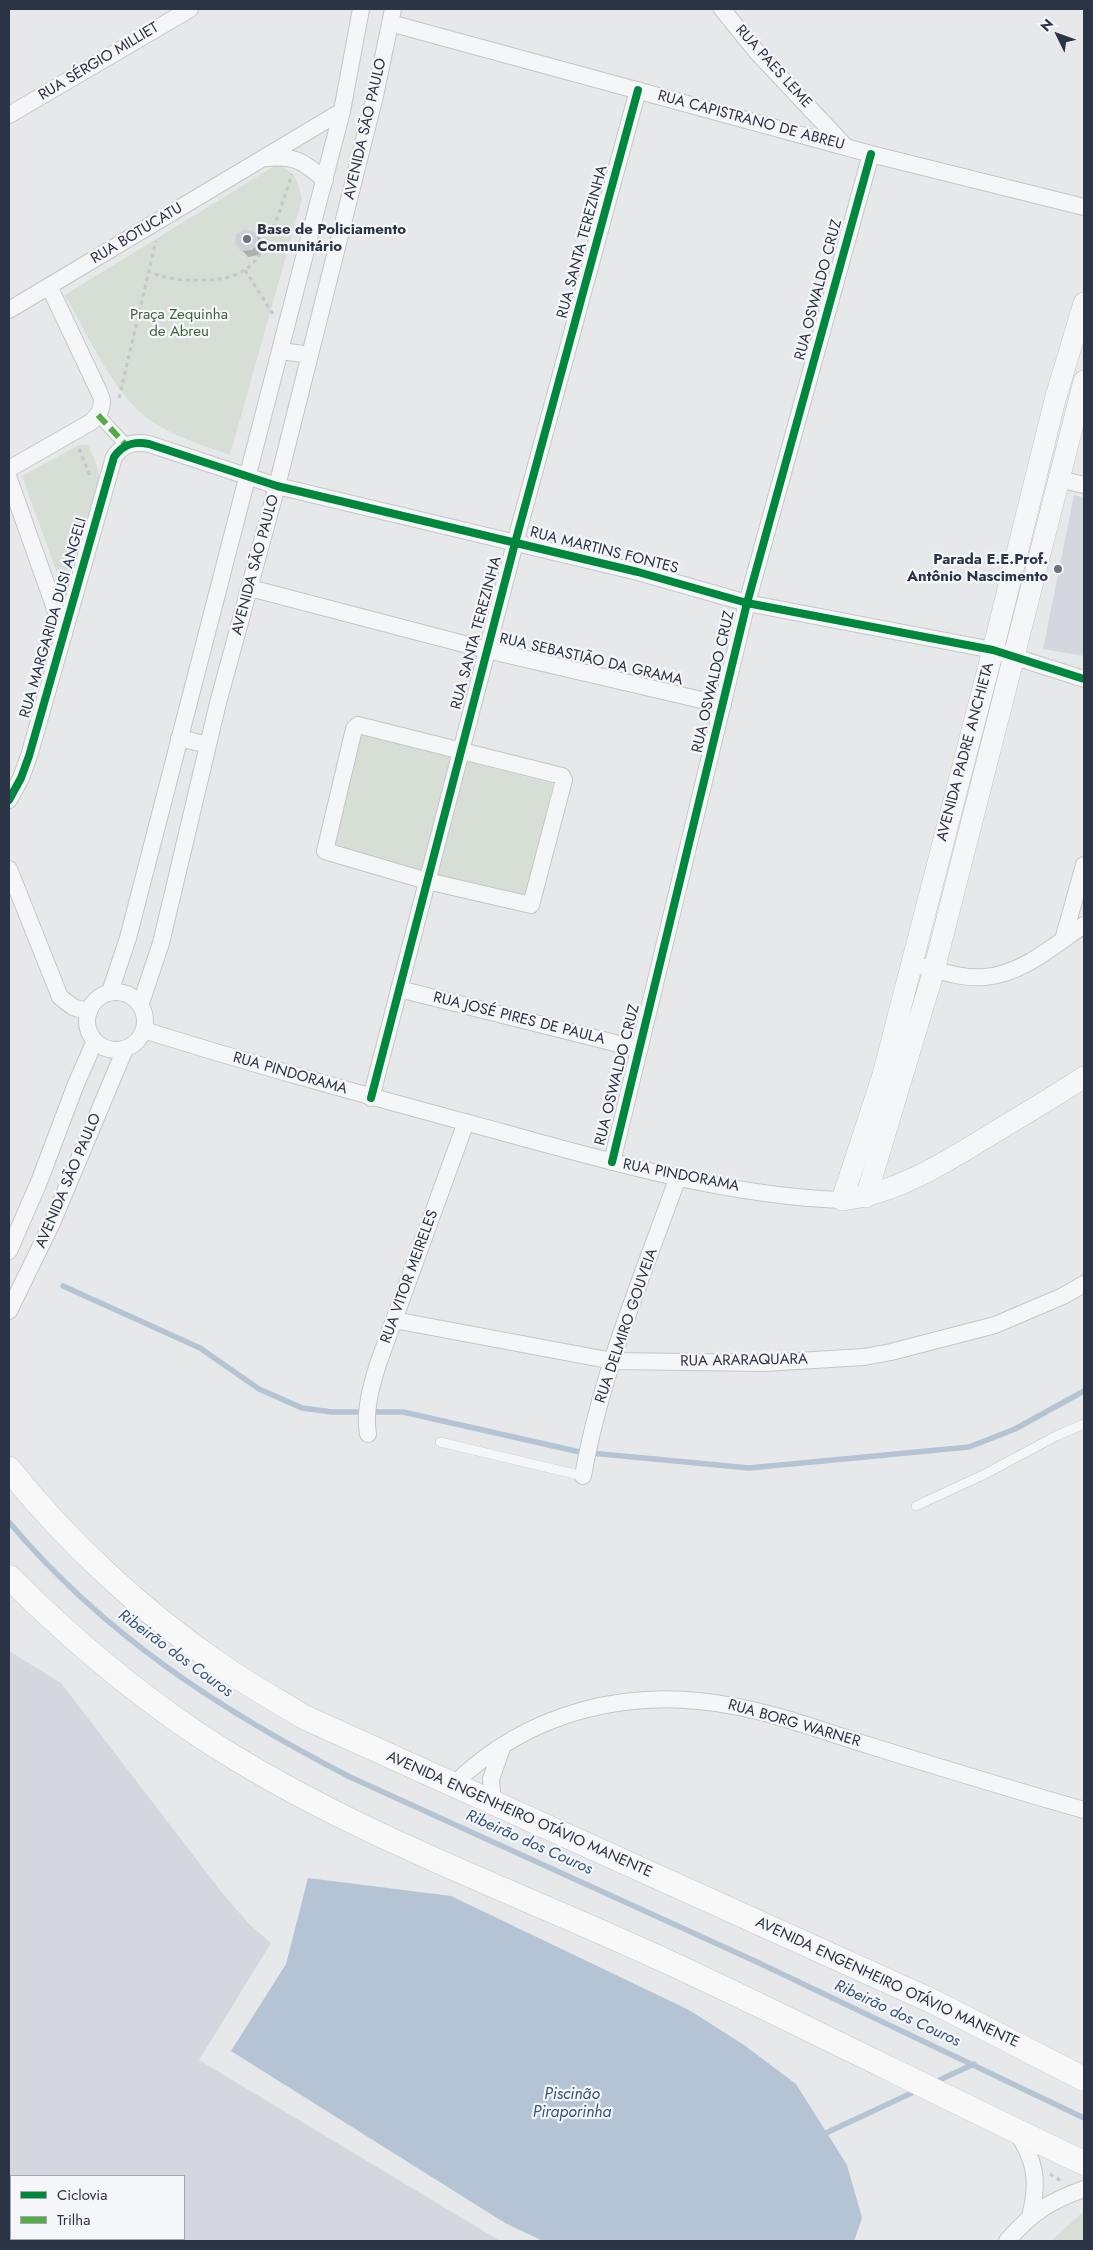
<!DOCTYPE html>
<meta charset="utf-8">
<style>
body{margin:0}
#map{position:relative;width:1093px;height:2250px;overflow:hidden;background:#e6e8ea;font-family:Jost,sans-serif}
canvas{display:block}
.frame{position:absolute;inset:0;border:10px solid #2b3445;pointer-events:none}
.legend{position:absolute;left:10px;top:2175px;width:175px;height:65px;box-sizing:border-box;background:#f4f6f9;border:1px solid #a4a8b1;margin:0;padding:6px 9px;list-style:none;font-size:15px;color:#2b3445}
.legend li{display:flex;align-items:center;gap:10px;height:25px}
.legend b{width:25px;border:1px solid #a4a8b1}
.north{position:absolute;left:1033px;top:10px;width:50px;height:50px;-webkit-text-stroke:4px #f4f6f9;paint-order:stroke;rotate:312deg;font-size:14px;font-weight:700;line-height:20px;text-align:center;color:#2b3445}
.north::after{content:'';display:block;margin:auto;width:18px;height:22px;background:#2b3445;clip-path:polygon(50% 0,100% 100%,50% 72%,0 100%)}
</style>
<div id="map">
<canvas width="1093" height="2250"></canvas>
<div class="frame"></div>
<ul class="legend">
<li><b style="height:6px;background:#00873e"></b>Ciclovia</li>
<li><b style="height:6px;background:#54ac47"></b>Trilha</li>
</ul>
<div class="north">N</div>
</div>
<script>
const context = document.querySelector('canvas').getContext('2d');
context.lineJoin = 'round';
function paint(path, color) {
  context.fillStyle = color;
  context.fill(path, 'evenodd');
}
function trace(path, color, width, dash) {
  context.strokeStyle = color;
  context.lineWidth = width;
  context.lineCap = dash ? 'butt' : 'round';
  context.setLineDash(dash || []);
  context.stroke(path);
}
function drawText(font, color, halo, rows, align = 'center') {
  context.font = font + ' Jost,sans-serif';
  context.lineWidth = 4.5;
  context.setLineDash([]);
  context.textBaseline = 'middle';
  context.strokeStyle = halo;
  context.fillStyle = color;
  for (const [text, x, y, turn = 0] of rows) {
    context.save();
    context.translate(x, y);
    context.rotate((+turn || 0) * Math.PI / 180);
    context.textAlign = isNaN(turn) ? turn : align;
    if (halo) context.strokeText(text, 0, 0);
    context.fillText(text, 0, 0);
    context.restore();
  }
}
const built = new Path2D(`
 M1074,495L1084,498V656L1043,649Z
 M9,1651L61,1683L223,1894L249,1924L271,1943L199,2060L500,2241H9ZM11,2176H184V2239H11Z`);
const green = new Path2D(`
 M276,165C296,172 297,179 302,199L230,455C203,445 171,436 147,418C113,392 86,332 65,295Z
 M79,445H88L95,460L101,484L64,592L22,476Z
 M358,733L553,784L525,899L332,845Z
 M1084,2211V2241H1051Z`);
const water = new Path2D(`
 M308,1878L451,1896L689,2010L744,2045L796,2084L847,2165L862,2218L854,2241H543L505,2223L231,2051L286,1964Z`);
const shadow = new Path2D(`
 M257,235L263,241V250L258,255L248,257L242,250Z`);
const stream = new Path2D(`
 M63,1286L200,1348L259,1389L302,1408L332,1412H403L580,1452L749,1468L969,1447L1015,1429L1084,1391
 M9,1522C104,1635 220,1710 350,1777L757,1962L1084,2118
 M933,2083L974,2064
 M826,2133L918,2090`);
const building = new Path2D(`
 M245,229L258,234V244L252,250L241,251L235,243L236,234Z`);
const path = new Path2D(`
 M245,270L273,314
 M147,271C166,279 183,281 204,280C218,280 232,278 245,270C268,256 283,200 292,174
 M119,398L156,241
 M79,449L91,478
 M1050,2174L1061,2181`);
const service = new Path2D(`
 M440,1442L583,1476
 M916,1506L985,1474L1056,1436L1084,1424`);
const pedestrian = new Path2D(`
 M98,415L126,445`);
const minor = new Path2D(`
 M722,9L756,51L845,146
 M390,23L871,154L1084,207
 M9,115L190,9
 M267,158C295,155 304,162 325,180
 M9,310L342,111
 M281,351L310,355
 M9,469L91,422C100,414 105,405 100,394L49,286
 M9,479L64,634
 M1059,479L1084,485
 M250,588L487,650L723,705
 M358,725L562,776L564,780L531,905L427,881L325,851L354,729Z
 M179,738L208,745
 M9,800L21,778L29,756L114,457C123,444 134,441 149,444L277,486L638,572L747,603L993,650L1084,679
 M9,869L60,997L73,1007L89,1012
 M1063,940L1084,865
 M924,967C943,972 966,979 985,977C1022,974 1055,945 1084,925
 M399,989L639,1049
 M87 1021a29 29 0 1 1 58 0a29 29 0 1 1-58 0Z
 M110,992L128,938L342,111L361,9
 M141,1003L161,943L218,703L277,486L375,96L393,9
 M144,1030C264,1068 384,1100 505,1133C615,1163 727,1196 842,1200
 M371,1098L515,543L638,90
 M612,1162L747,603L871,154
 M9,1251L39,1182L76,1084L95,1041
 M9,1311L52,1223L125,1049
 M394,1320L613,1361L764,1363L864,1357L891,1352L995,1325L1063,1296L1084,1284
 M368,1434C364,1411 371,1387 378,1364L466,1122
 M583,1476C601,1373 643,1275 678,1177
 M454,1784C529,1711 630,1686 733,1706C779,1714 825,1732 871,1746C942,1768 1013,1790 1084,1810
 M493,1802L491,1779L503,1745
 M1016,2131C1036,2161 1039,2182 1030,2216
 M1007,2241C1031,2213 1050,2201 1084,2189`);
const tertiary = new Path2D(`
 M1084,303L1055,400L993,650L883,1075L842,1200C901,1193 950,1159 1000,1129C1028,1112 1057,1095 1084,1077
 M866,1197L934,970L1084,381`);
const secondary = new Path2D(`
 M9,1469C66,1541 144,1613 220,1665C247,1684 276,1700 304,1717L934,2002L1084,2079
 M9,1577C67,1635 130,1689 199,1735C348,1834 522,1893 683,1969C818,2032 950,2100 1084,2163`);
const quiet = new Path2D(`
 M98,415L126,445`);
const cycleway = new Path2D(`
 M9,800L21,778L29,756L114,457C123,444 134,441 149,444L277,486L638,572L747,603L993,650L1084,679
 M371,1098L515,543L638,90
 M612,1162L747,603L871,154`);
const markers = [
 [247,239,5,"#6c737f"],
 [1058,569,5,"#6c737f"]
];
const streetNames = [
 ["RUA SÉRGIO MILLIET",99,62,-31],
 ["RUA PAES LEME",773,67,48],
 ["RUA CAPISTRANO DE ABREU",751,121,15],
 ["AVENIDA SÃO PAULO",366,129,-77],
 ["RUA BOTUCATU",137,234,-31],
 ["RUA SANTA TEREZINHA",583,242,-75],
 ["RUA OSWALDO CRUZ",819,290,-75],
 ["RUA MARTINS FONTES",604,551,14],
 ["AVENIDA SÃO PAULO",256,565,-75],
 ["RUA MARGARIDA DUSI ANGELI",54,618,-74],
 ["RUA SANTA TEREZINHA",477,633,-75],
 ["RUA SEBASTIÃO DA GRAMA",591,660,13],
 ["RUA OSWALDO CRUZ",714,682,-77],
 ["AVENIDA PADRE ANCHIETA",966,752,-75],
 ["RUA JOSÉ PIRES DE PAULA",519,1019,14],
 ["RUA PINDORAMA",290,1074,16],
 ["RUA OSWALDO CRUZ",618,1075,-76],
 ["RUA PINDORAMA",681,1176,11],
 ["AVENIDA SÃO PAULO",69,1181,-67],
 ["RUA VITOR MEIRELES",410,1277,-70],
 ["RUA DELMIRO GOUVEIA",627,1326,-71],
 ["RUA ARARAQUARA",744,1361,-1],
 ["RUA BORG WARNER",794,1724,16],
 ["AVENIDA ENGENHEIRO OTÁVIO MANENTE",519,1815,24],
 ["AVENIDA ENGENHEIRO OTÁVIO MANENTE",887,1983,25]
];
const poiNames = [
 ["Base de Policiamento",257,230],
 ["Comunitário",257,247],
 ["Parada E.E.Prof.",1048,560,"right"],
 ["Antônio Nascimento",1048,577,"right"]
];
const parkNames = [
 ["Praça Zequinha",179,315],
 ["de Abreu",179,332]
];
const waterNames = [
 ["Ribeirão dos Couros",175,1654,36],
 ["Ribeirão dos Couros",529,1843,24],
 ["Ribeirão dos Couros",897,2014,25],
 ["Piscinão",572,2095],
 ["Piraporinha",572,2113]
];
paint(built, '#d4d7dd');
paint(green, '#d6ded6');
paint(water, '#b4c4d5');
paint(shadow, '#0003');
trace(stream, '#b4c4d5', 5.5);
paint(building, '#ced0d3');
trace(service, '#c4c6c8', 10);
trace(pedestrian, '#c4c6c8', 14);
trace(minor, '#c4c6c8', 18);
trace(tertiary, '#c4c6c8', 22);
trace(secondary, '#c4c6c8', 25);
trace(path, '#c5c6ca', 3, [4, 4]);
trace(service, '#f5f6f7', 9);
trace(pedestrian, '#f5f6f7', 12);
trace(minor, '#f5f6f7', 16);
trace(tertiary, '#f5f6f7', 21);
trace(secondary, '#f8f8f8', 24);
trace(quiet, '#54ac47', 6, [12, 6]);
trace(cycleway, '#00873e', 8);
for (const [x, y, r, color] of markers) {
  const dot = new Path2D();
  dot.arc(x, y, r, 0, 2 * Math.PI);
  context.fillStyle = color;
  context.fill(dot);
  trace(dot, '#f4f6f9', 2);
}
drawText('15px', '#2b3445', '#f4f6f9', streetNames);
drawText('bold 15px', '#2b3445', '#f4f6f9', poiNames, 'left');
drawText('15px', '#3f6138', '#f4f6f9', parkNames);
drawText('italic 16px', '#34527a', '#f4f6f9', waterNames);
</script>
